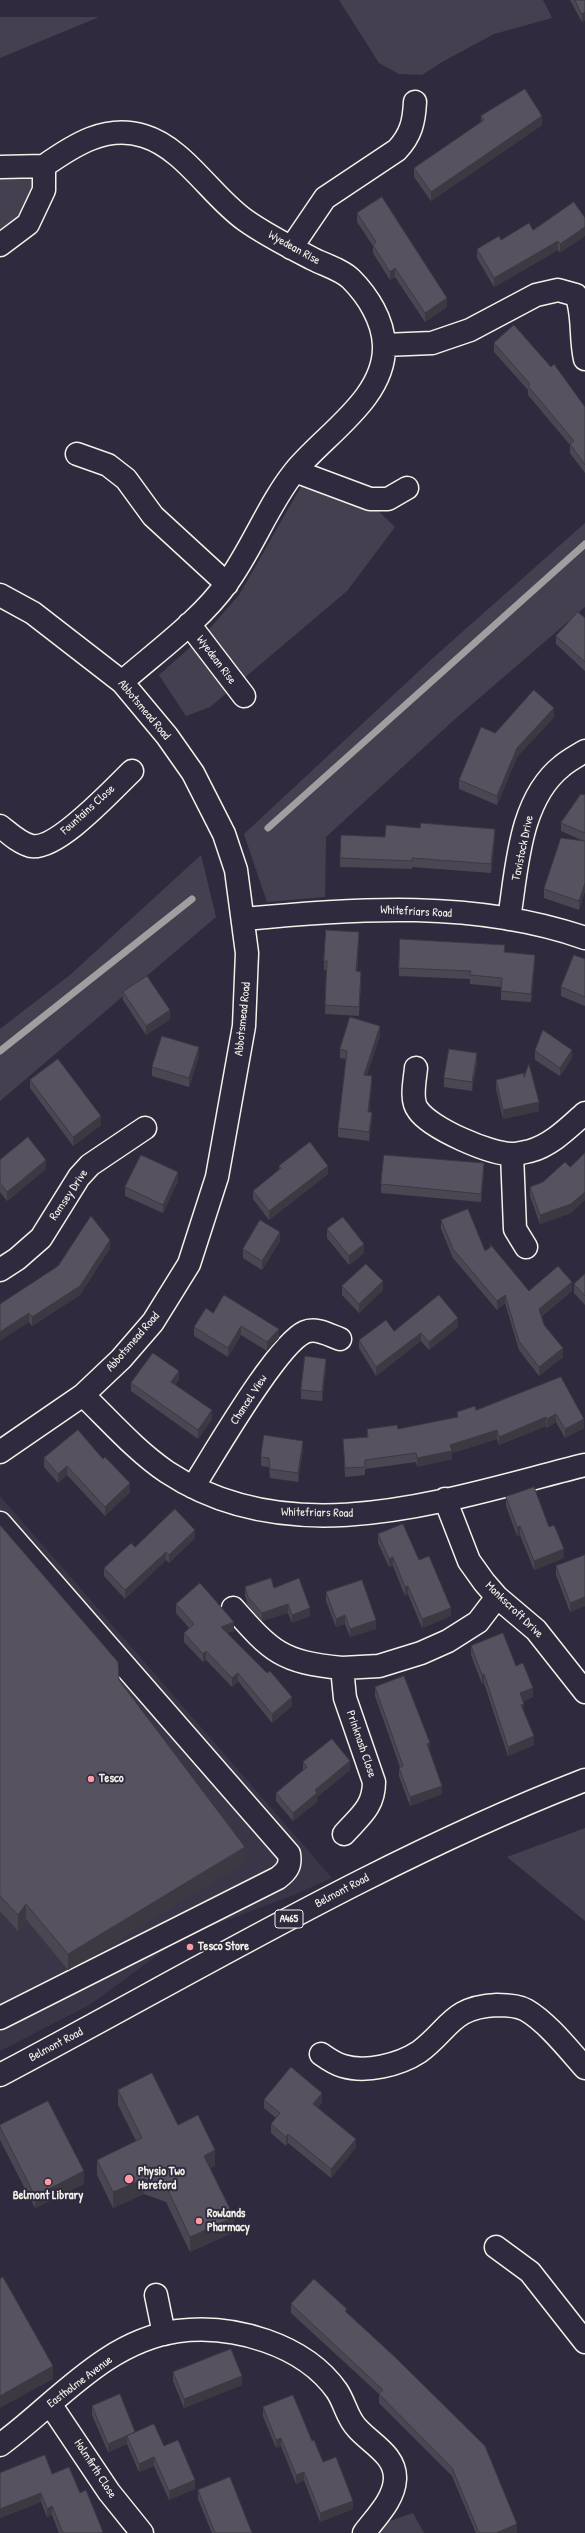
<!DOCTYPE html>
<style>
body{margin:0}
canvas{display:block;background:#2f2a3d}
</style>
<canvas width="585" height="2533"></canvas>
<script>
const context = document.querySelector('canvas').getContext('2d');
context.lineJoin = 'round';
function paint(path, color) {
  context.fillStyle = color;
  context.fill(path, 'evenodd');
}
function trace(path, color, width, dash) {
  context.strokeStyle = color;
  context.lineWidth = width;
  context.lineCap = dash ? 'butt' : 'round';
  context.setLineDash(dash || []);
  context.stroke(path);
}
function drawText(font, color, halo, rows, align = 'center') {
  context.font = font + ' "Patrick Hand",sans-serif';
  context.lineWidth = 4;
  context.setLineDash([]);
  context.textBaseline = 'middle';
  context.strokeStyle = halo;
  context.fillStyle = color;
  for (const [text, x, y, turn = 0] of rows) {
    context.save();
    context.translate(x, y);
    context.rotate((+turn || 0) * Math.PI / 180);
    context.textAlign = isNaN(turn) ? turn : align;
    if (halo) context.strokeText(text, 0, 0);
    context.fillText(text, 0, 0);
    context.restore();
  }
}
const built = new Path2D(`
 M0,1496L332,1878L296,1894L182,1937L91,2004L0,2051Z`);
const green = new Path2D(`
 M339,0H543L552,18L494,34L442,62L422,75L399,74L379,63Z
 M0,17H99L0,58Z
 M44,166V190L0,245V167Z
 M303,483L373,506L395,527L347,591L210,707L186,716L159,675L205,634L239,595Z
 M585,523V607L455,719L326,837L325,897L267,902L244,834L433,658Z
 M201,855L216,917L0,1101V1029L70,975Z
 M585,1828V1921L507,1857Z
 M413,2513L424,2533H382L378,2525Z`);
const stream = new Path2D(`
 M268,828L585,544
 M0,1051L192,899`);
const minor = new Path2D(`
 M44,166C74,145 106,124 144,136C184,148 211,196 245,220C266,235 290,247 313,259C325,265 342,270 351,279C368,296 383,320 384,345C386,398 325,434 295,471C269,503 252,549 227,583C201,620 156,652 122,682
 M0,167L44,166
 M0,245L28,224L44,190V166
 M291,248L325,198L397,150C411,135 414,122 415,102
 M384,345L432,343L470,330L536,295L558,290L576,295C584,313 580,338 585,359
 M77,454L108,465L126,479L153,516L227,584
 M295,471L370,499H388L407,488
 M0,595L33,613L122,682L167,736L193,773L224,834L236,870L247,953L244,1026L217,1177L189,1264L153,1322L121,1359L83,1395L0,1452
 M189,624L244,696
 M0,826C9,833 19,843 31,846C57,851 113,789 132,771
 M244,919C356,908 476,900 585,938
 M509,919C517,869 519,800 562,766C569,760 577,756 585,751
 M416,1068C415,1080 410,1100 418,1110C430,1128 491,1155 513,1154C518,1154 525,1152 530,1151C552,1145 569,1127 585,1113
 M512,1154L515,1229L526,1247
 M0,1270L17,1259L41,1238L79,1177L90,1165L145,1128
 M83,1395C110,1421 136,1451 167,1472C294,1556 451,1498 585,1465
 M193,1487C213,1456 277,1344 305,1332C316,1327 329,1335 340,1339
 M445,1499L469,1561L484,1582L497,1597L536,1630L585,1692
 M0,1523L289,1854C291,1866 287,1871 278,1878L0,2018
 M233,1608C272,1652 281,1662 342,1668
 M344,1834C360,1816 374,1807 374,1782L345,1698L342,1668L379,1666L421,1653L448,1641L478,1622L497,1597
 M321,2054C328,2059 335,2064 343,2066C366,2073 399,2065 419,2052C450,2029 451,2007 497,2005C505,2005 519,2006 526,2010C547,2022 569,2050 585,2068
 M496,2247L530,2272L585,2342
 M156,2295L164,2334
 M50,2404L109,2492L142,2533
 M0,2445C56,2404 105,2341 178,2331C233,2324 304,2344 337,2391C345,2403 347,2418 357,2428C371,2444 396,2455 395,2479C394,2500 376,2517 364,2533`);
const highway = new Path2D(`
 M0,2075C193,1973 381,1859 585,1780`);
const wall = new Path2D(`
 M570,0H585L582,22Z
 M481,116L542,125L431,201L414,177V168L481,122Z
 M574,202L560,253L558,250L494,287L477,258V249L501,240L533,230Z
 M357,213L447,307L425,322L395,277L390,280L373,253V246L357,222Z
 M494,343L585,407V473L570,453V445L528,395V390L494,352Z
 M585,618V671L556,644V636Z
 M554,717L517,757L497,805L459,789V780L495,733Z
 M585,794V891L579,910L544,898V889L581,840L561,831V823Z
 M385,837L495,838L491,873L412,867V869L340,867V858Z
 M359,941L357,971L361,980L359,1016L325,1014L326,970H324V961Z
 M505,952L535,963L531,1002L501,1000V987L470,984V979L399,976V968Z
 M585,959V1006L561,996V987Z
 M123,992L170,1019L146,1035L123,1000Z
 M380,1035L367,1075L372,1084L369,1112L372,1121L369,1141L338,1137V1128L346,1059L340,1058V1049Z
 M535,1051L572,1058L560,1076L535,1060Z
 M199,1056L189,1087L152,1076V1067Z
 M477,1062L472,1091L444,1087V1078Z
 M524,1076L539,1111L503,1119L496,1089V1080Z
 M30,1080L101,1125L73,1146L30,1088Z
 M0,1160L46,1169L7,1201L0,1192Z
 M279,1166L328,1174L269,1220L253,1199V1191L279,1170Z
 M484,1172L481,1202L381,1193V1184Z
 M178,1181L163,1213L125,1196V1187Z
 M543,1182L571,1213L540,1224L530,1196V1187Z
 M441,1220L485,1251L490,1247V1244L529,1291H572L542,1316L544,1325L563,1357L539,1376L519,1350L505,1303L497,1310L453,1258L441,1229Z
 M327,1229L364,1253L349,1265L327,1238Z
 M280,1241L262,1270L243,1258V1249Z
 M110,1248L80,1295L32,1326L29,1322L0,1304Z
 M585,1274V1305L574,1293V1284Z
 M342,1286L383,1290L359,1313L342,1295Z
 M213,1313L279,1338L267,1351L241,1335L228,1357L194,1336V1327Z
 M458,1327L429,1350L421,1341L376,1376L359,1348V1340L394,1331Z
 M326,1367L322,1401L301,1399V1390Z
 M561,1377L584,1428L565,1438L556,1422L547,1428L546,1426L499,1445L497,1439L452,1453V1459L417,1467L416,1462L365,1469V1475L345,1477L343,1439L367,1437V1429H398L457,1417V1412L476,1410Z
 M179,1380L175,1384L212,1419L198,1439L131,1391V1383Z
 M78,1430L130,1492L105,1516L67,1475L58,1483L44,1467V1458Z
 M303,1449L298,1482L270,1478L269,1467L261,1466V1457Z
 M506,1497L549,1527L564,1558L534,1570L520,1535L517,1536L506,1506Z
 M0,1525L119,1680L245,1862L68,1970L26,1919L18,1931L0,1911Z
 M378,1534L419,1560L451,1616L422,1628L408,1594L405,1596L393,1566L389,1567L378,1543Z
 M195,1538L169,1563L166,1560L125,1599L104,1576V1568Z
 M585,1555V1606L570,1612L556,1575V1566Z
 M245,1587L274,1588L310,1616L292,1623L288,1613L262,1621L248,1606L245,1596Z
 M326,1592L376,1629L350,1637L345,1624L336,1627L326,1601Z
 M176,1604L234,1631L227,1633L292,1706L272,1723L238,1681L232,1687L206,1660L203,1662L184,1642V1633L189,1628L176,1613Z
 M471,1646L516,1666L533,1697L523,1701L524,1713L534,1745L508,1756L484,1683L482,1684L471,1655Z
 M375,1687L430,1751V1752L442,1794L410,1806L399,1776V1768L400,1767L375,1696Z
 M303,1762L350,1770L317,1797V1802L293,1821L276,1801V1793L303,1770Z
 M118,2090L178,2125L215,2166L210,2168L234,2232L190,2252L166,2202L144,2194L113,2208L97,2175V2160L136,2141L118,2105Z
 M264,2100L322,2102L318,2107L356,2147L331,2178L288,2143L286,2146L271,2133V2124L276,2118L264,2108Z
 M0,2127L84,2184L35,2208L0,2140Z
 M291,2304L347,2314L517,2533H476L452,2476L379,2403V2394L291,2313Z
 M173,2372L242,2385L184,2408L173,2381Z
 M92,2406L135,2432L164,2446L195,2489L169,2500L154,2466L139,2472L127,2444L108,2452L92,2415Z
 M263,2407L312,2441L323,2462L353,2509L320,2522L304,2480L296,2484L281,2446L276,2448L263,2416Z
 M0,2473L52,2474L80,2493L103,2533H59L52,2515L47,2517L41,2502L0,2518Z
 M198,2490L252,2533H212L198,2499Z`);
const shadedWall = new Path2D(`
 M585,12V21L582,22V14Z
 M542,116V125L431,201V192Z
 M585,227V236L560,253V244Z
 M558,241V250L494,287V278Z
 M395,268V277L390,280V272Z
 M447,298V307L425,322V313Z
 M554,708V717L517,757L497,805V796L517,748Z
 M495,829V838L491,873V864Z
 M585,883V891L579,910V901Z
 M359,932V941L356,980V971Z
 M535,955V963L531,1002V994Z
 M170,1010V1019L146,1035V1026Z
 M380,1026V1035L364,1084V1075Z
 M199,1047V1056L189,1087V1078Z
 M572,1050V1058L560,1076V1068Z
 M477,1053V1062L472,1091V1082Z
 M372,1076V1084L368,1120V1112Z
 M539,1102V1111L503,1119V1110Z
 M372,1112V1121L369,1141V1132Z
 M101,1116V1125L73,1146V1137Z
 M46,1160V1169L7,1201V1192Z
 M484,1163V1172L481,1202V1194Z
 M328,1166V1174L269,1220V1211Z
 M178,1172V1181L163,1213V1205Z
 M585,1192V1200L571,1213L540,1224V1215Z
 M280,1232V1241L262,1270V1261Z
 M110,1240V1248L80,1295L32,1326V1317Z
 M364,1244V1253L349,1265V1256Z
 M383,1281V1290L359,1313V1304Z
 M572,1282V1291L539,1318V1309Z
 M505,1295V1303L497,1310V1301Z
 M29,1313V1322L0,1341V1332Z
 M458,1318V1327L429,1350V1342Z
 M241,1326V1335L228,1357V1348Z
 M279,1329V1338L267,1351V1342Z
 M421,1333V1341L376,1376V1367Z
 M563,1348V1357L539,1376V1367Z
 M326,1359V1367L322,1401V1392Z
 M179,1371V1380L171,1390V1382Z
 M212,1410V1419L198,1439V1430Z
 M556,1414V1422L547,1428V1419Z
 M546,1417V1426L499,1445V1437Z
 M584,1419V1428L565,1438V1429Z
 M497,1430V1439L452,1453V1459L417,1467V1458L450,1445Z
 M303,1441V1449L298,1482V1473Z
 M67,1466V1475L58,1483V1474Z
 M130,1483V1492L105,1516V1507Z
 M520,1526V1535L517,1536V1527Z
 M195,1530V1538L169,1563V1555Z
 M564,1549V1558L534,1570V1561Z
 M166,1552V1560L125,1599V1590Z
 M393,1557V1566L389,1567V1559Z
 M408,1586V1594L405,1596V1587Z
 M585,1597V1606L570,1612V1603Z
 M288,1604V1613L262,1621V1613Z
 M310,1608V1616L292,1623V1615Z
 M451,1608V1616L422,1628V1619Z
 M345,1615V1624L336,1627V1619Z
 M376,1620V1629L350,1637V1629Z
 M234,1622V1631L221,1635V1627Z
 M206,1651V1660L203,1662V1654Z
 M238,1673V1681L232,1687V1678Z
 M484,1674V1683L482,1684V1675Z
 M533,1688V1697L520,1702V1693Z
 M292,1697V1706L272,1723V1714Z
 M524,1704V1713L521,1705Z
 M534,1736V1745L508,1756V1747Z
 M430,1743V1751L427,1753V1744Z
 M350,1761V1770L317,1797V1802L293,1821V1813L315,1790Z
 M442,1786V1794L410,1806V1797Z
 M245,1847V1862L68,1970V1954Z
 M26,1904V1919L18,1931V1915Z
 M322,2093V2102L313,2112V2104Z
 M288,2134V2143L286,2146V2137Z
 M356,2139V2147L331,2178V2169Z
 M215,2150V2166L204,2171V2156Z
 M84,2171V2184L35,2208V2196Z
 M144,2179V2194L113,2208V2192Z
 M234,2217V2232L190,2252V2237Z
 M53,2366V2379L0,2408V2396Z
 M242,2376V2385L184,2408V2399Z
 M127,2436V2444L108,2452V2444Z
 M281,2438V2446L276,2448V2440Z
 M154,2457V2466L139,2472V2464Z
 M304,2472V2480L296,2484V2475Z
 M195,2480V2489L169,2500V2491Z
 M41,2493V2502L0,2518V2509Z
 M353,2501V2509L320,2522V2513Z
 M52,2506V2515L47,2517V2509Z
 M517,2524V2533H496Z`);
const building = new Path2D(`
 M575,0H585V12L582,14Z
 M525,89L542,116L431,192L414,168L484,120L481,116Z
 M382,197L447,298L425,313L395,268L390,272L373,245L376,242L357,213Z
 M574,202L585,218V227L560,244L558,241L494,278L477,249L499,236L501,240L529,223L533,230Z
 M514,325L551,367L554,364L585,407V465L570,444L574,441L528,386L530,384L494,343Z
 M578,612L585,618V662L556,636Z
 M534,690L554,708L517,748L497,796L459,780L481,727L495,733Z
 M581,794L584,795L585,794V833L561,823Z
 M421,823L495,829L491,864L412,858V861L340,858L341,835L385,837L386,825L420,828Z
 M561,838L585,841V883L579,901L544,889Z
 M326,930L359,932L356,971L361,972L359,1007L325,1005L327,961H324Z
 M400,939L505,945L504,952L535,955L531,994L501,991L502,978L470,975L471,971L399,968Z
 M574,955L585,959V997L561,987Z
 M147,976L170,1010L146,1026L123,992Z
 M350,1017L380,1026L364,1075L372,1076L368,1112H372L369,1132L338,1128L347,1051L340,1049Z
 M543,1030L572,1050L560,1068L535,1051Z
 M162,1036L199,1047L189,1078L152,1067Z
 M449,1049L477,1053L472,1082L444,1078Z
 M58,1059L101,1116L73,1137L30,1080Z
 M529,1064L539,1102L503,1110L496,1080L524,1073V1077Z
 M28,1137L46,1160L7,1192L0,1183V1160Z
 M310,1142L328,1166L269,1211L253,1191L281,1168L279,1166Z
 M585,1153V1192L571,1204L540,1215L530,1187L543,1182L565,1162L570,1167Z
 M141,1155L178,1172L163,1205L125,1187Z
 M384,1155L484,1163L481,1194L381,1184Z
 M468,1209L485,1251L491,1247L490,1244L529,1291L558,1266L572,1282L539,1309L544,1325L563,1348L539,1367L519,1341L505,1295L497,1301L453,1249L441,1220Z
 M91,1216L110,1240L80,1286L32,1317L29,1313L0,1332V1304L58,1266Z
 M343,1217L364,1244L349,1256L327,1229Z
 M260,1220L280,1232L262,1261L243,1249Z
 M366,1264L383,1281L359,1304L342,1286Z
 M585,1274V1296L574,1284Z
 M224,1295L279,1329L267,1342L241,1326L228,1348L194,1327L206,1308L213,1313Z
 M439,1295L458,1318L429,1342L421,1333L376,1367L359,1340L386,1320L394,1331Z
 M153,1353L179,1371L171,1382L212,1410L198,1430L131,1383Z
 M305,1356L326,1359L322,1392L301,1390Z
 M561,1377L584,1419L565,1429L556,1414L547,1419L546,1417L499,1437L497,1430L450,1445L452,1451L417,1458L416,1453L365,1460V1467L345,1468L343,1439L368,1437L367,1429L397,1425L398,1429L458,1417L457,1412L475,1406L476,1410Z
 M78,1430L103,1459L105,1457L130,1483L105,1507L67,1466L58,1474L44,1458Z
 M264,1435L303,1441L298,1473L270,1469L269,1458L261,1457Z
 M534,1487L549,1527L554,1525L564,1549L534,1561L520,1526L517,1527L506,1497Z
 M175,1509L195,1530L169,1555L166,1552L125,1590L104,1568L131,1543L135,1547Z
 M403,1524L419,1560L429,1556L451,1608L422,1619L408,1586L405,1587L393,1557L389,1559L378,1534Z
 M0,1525L118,1662L119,1680L245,1847L68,1954L26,1904L18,1915L0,1896Z
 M585,1555V1597L570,1603L556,1566Z
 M271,1578L274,1588L299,1578L310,1608L292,1615L288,1604L262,1613L248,1597L245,1587Z
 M362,1580L376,1620L350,1629L345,1615L336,1619L326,1592Z
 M200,1583L234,1622L221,1627L267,1673L270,1671L292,1697L272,1714L238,1673L232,1678L206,1651L203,1654L184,1633L194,1624L176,1604Z
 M503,1633L516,1666L523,1663L533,1688L520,1693L524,1704L521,1705L534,1736L508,1747L484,1674L482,1675L471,1646Z
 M404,1676L430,1743L427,1744L442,1786L410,1797L399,1768L403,1766L375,1687Z
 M332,1739L350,1761L315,1790L317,1793L293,1813L276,1793L307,1767L303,1762Z
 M291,2067L322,2093L313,2104L356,2139L331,2169L288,2134L286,2137L271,2124L280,2113L264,2100Z
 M152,2073L178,2125L198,2115L215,2150L204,2156L234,2217L190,2237L166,2186L144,2179L113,2192L97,2160L142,2138L118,2090Z
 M48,2101L84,2171L35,2196L0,2127V2125Z
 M3,2277L53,2366L0,2396V2279Z
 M314,2279L347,2309L345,2311L396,2358L485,2446L517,2524L496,2533H479L452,2468L379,2394L383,2390L291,2304Z
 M231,2349L242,2376L184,2399L173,2372Z
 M120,2394L135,2432L108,2444L92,2406Z
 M293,2395L312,2441L314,2440L323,2462L336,2457L353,2501L320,2513L304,2472L296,2475L281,2438L276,2440L263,2407Z
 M154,2424L164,2446L178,2440L195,2480L169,2491L154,2457L139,2464L127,2436Z
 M45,2455L52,2474L69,2467L80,2493L86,2490L103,2532L100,2533H63L52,2506L47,2509L41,2493L0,2509V2473Z
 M230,2477L252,2533H215L198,2490Z`);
const markers = [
 [91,1779,4,"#ff9aa2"],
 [190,1947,4,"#ff9aa2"],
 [129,2179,5,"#ff9aa2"],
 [48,2182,4,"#ff9aa2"],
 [199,2221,4,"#ff9aa2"]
];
const shields = [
 [289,1919,28]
];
const shieldNames = [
 ["A465",289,1919]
];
const streetNames = [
 ["Wyedean Rise",294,248,29],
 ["Wyedean Rise",216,660,53],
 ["Abbotsmead Road",144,710,50],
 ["Fountains Close",88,810,-42],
 ["Tavistock Drive",523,848,-78],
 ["Whitefriars Road",416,912,3],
 ["Abbotsmead Road",243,1019,-84],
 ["Romsey Drive",69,1195,-56],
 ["Abbotsmead Road",133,1342,-49],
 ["Chancel View",249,1400,-57],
 ["Whitefriars Road",317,1513,1],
 ["Monkscroft Drive",514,1610,44],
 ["Prinknash Close",361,1744,71],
 ["Belmont Road",342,1891,-28],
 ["Belmont Road",56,2045,-28],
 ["Eastholme Avenue",80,2382,-37],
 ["Holmfirth Close",95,2469,57]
];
const poiNames = [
 ["Tesco",99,1779],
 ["Tesco Store",198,1947],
 ["Physio Two",138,2172],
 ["Hereford",138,2186],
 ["Belmont Library",48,2196,"center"],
 ["Rowlands",207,2214],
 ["Pharmacy",207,2228]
];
paint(built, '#3b3647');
paint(green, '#454050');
trace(stream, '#a19ea0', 7);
trace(minor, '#f4f1e8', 25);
trace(highway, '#f4f1e8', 25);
trace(minor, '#2f2a3d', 22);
trace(highway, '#2f2a3d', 22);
paint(wall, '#4a4752');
paint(shadedWall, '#3c3942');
paint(building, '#56525f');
trace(building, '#3c3942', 1);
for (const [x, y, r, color] of markers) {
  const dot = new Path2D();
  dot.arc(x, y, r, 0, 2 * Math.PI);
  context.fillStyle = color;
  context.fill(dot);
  trace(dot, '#2f2a3d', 1.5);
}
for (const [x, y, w] of shields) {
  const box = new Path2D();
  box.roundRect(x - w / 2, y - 9, w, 18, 3);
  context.fillStyle = '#2f2a3d';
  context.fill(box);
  trace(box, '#f4f1e8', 1);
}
drawText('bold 11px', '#f4f1e8', null, shieldNames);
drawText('12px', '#f4f1e8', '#2f2a3d', streetNames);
drawText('bold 12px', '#f4f1e8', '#2f2a3d', poiNames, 'left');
</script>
